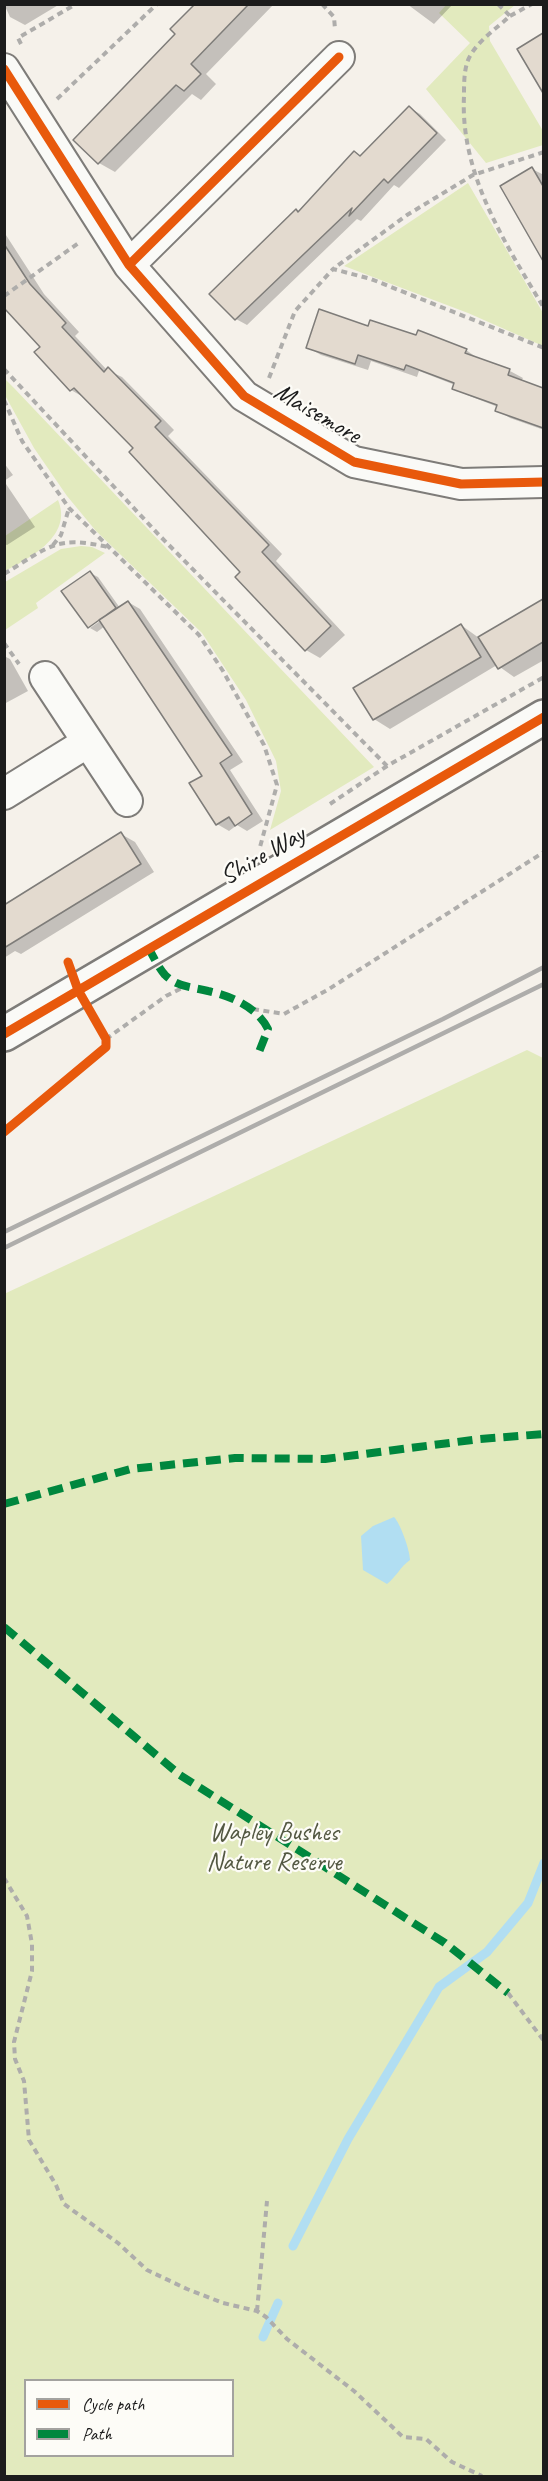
<!DOCTYPE html>
<style>
body{margin:0}
#map{position:relative;width:548px;height:2481px;overflow:hidden;background:#f5f1ea;font-family:Caveat,sans-serif}
canvas{display:block}
.frame{position:absolute;inset:0;border:6px solid #1c1c1c;pointer-events:none}
.legend{position:absolute;left:24px;top:2379px;width:210px;height:78px;box-sizing:border-box;background:#fdfcf7;border:2px solid #a3a29f;margin:0;padding:8px 10px;list-style:none;font-size:18px;color:#1c1c1c}
.legend li{display:flex;align-items:center;gap:12px;height:30px}
.legend b{width:30px;border:2px solid #a3a29f}
</style>
<div id="map">
<canvas width="548" height="2481"></canvas>
<div class="frame"></div>
<ul class="legend">
<li><b style="height:8px;background:#e8590c"></b>Cycle path</li>
<li><b style="height:8px;background:#00873e"></b>Path</li>
</ul>
</div>
<script>
const context = document.querySelector('canvas').getContext('2d');
context.lineJoin = 'round';
function paint(path, color) {
  context.fillStyle = color;
  context.fill(path, 'evenodd');
}
function trace(path, color, width, dash) {
  context.strokeStyle = color;
  context.lineWidth = width;
  context.lineCap = dash ? 'butt' : 'round';
  context.setLineDash(dash || []);
  context.stroke(path);
}
function drawText(font, color, halo, rows, align = 'center') {
  context.font = font + ' Caveat,sans-serif';
  context.lineWidth = 4.5;
  context.setLineDash([]);
  context.textBaseline = 'middle';
  context.strokeStyle = halo;
  context.fillStyle = color;
  for (const [text, x, y, turn = 0] of rows) {
    context.save();
    context.translate(x, y);
    context.rotate((+turn || 0) * Math.PI / 180);
    context.textAlign = isNaN(turn) ? turn : align;
    if (halo) context.strokeText(text, 0, 0);
    context.fillText(text, 0, 0);
    context.restore();
  }
}
const green = new Path2D(`
 M446,5H515L489,26L490,41L543,131V145L486,163L426,89L470,43L439,13Z
 M468,183L543,313V346L468,313L344,266Z
 M4,378L14,388L374,767L270,830L281,791L276,761L246,700L202,633L96,531L67,496L34,448L6,397Z
 M58,500C73,535 31,558 5,571V536Z
 M81,546L92,547L105,553L36,603L38,608L5,630V582L61,549Z
 M527,1050L543,1058V2476H5L4,1294ZM26,2380H232V2456H26Z`);
const water = new Path2D(`
 M394,1517C400,1523 410,1550 410,1560C400,1567 397,1576 387,1584L363,1570L361,1536L373,1526Z`);
const shadow = new Path2D(`
 M4,4H60L25,25L10,17Z
 M196,4H274L206,74L216,84L201,100L192,94L115,172L99,163L75,139L177,34Z
 M407,4H453L434,24Z
 M544,35V84L538,80L519,50Z
 M410,108L420,114L446,140L399,188L394,185L361,221L357,219L247,325L236,319L211,294L296,211L300,213Z
 M532,169L544,175V258L502,187Z
 M4,232L44,294L79,332L75,336L107,370L122,377L174,430L168,436L282,554L276,561L345,635L320,658L306,650L135,448L85,398L71,390L42,347L4,305Z
 M369,327L466,350L479,359L510,371L523,378L521,381L544,389V430L510,418L497,410L498,407L467,395L454,388L455,385L419,371L417,377L371,361L368,370L321,355L307,347Z
 M4,463L13,475L4,481Z
 M4,481L35,527L7,545L4,544Z
 M90,573L98,577L120,608L128,602L140,609L243,762L230,770L263,821L247,831L237,825L229,831L217,824L204,776L105,626L97,632L90,628L100,621Z
 M544,600V660L514,677L497,665L390,729L374,719L461,625L479,638Z
 M4,656L10,659L28,691L4,704Z
 M121,834L135,842L154,872L21,954L15,951L4,958V907Z`);
const stream = new Path2D(`
 M293,2246L348,2139L439,1987L487,1952L528,1903L544,1863
 M263,2337L278,2303`);
const building = new Path2D(`
 M195,4H249L191,64L201,74L184,91L176,85L98,164L73,140L175,34L170,29Z
 M543,33V93L517,49Z
 M409,106L437,133L388,183L384,179L349,216L352,208L235,320L209,294L296,209L298,212L354,151L360,156Z
 M532,167L543,186V261L500,186Z
 M4,244L30,284L66,323L62,327L104,372L108,367L161,421L155,427L269,545L262,552L331,626L305,651L235,577L240,572L129,452L133,448L74,388L70,391L34,352L40,347L4,308Z
 M319,309L368,326L370,320L416,335L418,330L467,349L465,353L510,369L508,375L543,388V428L495,411L497,405L452,389L454,383L406,365L404,370L358,355L355,364L306,348Z
 M90,571L116,608L88,628L61,591Z
 M543,599V642L498,669L478,637Z
 M128,601L232,755L220,763L252,814L235,826L229,817L216,825L189,783L202,776L99,620Z
 M461,624L481,657L373,720L353,688Z
 M121,832L141,864L4,948V905Z`);
const path = new Path2D(`
 M322,4L334,17L335,29
 M498,4L510,16C496,29 473,44 467,63C464,73 464,85 464,96C460,174 505,243 544,308
 M510,16L532,4
 M21,44L18,38L76,4
 M57,99L157,4
 M544,152L473,175L407,215L333,269L371,279L544,348
 M4,296L80,242
 M4,369L159,535L387,766
 M269,378L295,311L333,269
 M4,400L22,441L69,508L199,635L223,671L264,745L277,785L260,847
 M53,545L61,535L69,508
 M4,574C49,547 55,535 108,547
 M4,643L19,664
 M330,804L387,766L544,677
 M253,1009L284,1014L329,989L544,852
 M106,1039L166,996L184,987
 M4,1878L27,1916L32,1944V1971L14,2042L15,2059L24,2081L29,2140L56,2185L64,2204L118,2243L147,2270L187,2289L223,2303L257,2311L266,2317L287,2339L354,2391L403,2437L426,2439L452,2462L482,2476
 M508,1993L544,2041
 M257,2311L267,2201`);
const minor = new Path2D(`
 M4,69L129,265L244,396L354,462L461,484L544,482
 M129,265L339,57
 M45,677L127,801
 M4,794L88,742`);
const tertiary = new Path2D(`
 M4,1034L544,717`);
const rail = new Path2D(`
 M4,1232L443,1019L544,967
 M4,1248L544,984`);
const quiet = new Path2D(`
 M148,947C153,956 158,967 165,975C177,987 192,987 208,991C231,996 257,1007 268,1029L259,1052
 M4,1504L131,1469L235,1458L325,1459L480,1439L544,1434
 M4,1627L180,1775L445,1943L508,1993`);
const cycleway = new Path2D(`
 M4,69L129,265L244,396L354,462L461,484L544,482
 M129,265L339,57
 M4,1034L544,717
 M4,1132L106,1047V1039L78,990L68,962`);
const streetNames = [
 ["Maisemore",317,414,30],
 ["Shire Way",263,856,-30]
];
const parkNames = [
 ["Wapley Bushes",274,1833],
 ["Nature Reserve",274,1863]
];
paint(green, '#e2eabe');
paint(water, '#b1def2');
paint(shadow, '#0003');
trace(stream, '#b1def2', 9);
paint(building, '#e3dacf');
trace(building, '#7e7c79', 1.5);
trace(minor, '#7e7c79', 34);
trace(tertiary, '#7e7c79', 38);
trace(path, '#aeadab', 4, [6, 4.5]);
trace(minor, '#fafaf7', 30);
trace(tertiary, '#fafaf7', 33);
trace(rail, '#aeadab', 4.5);
trace(quiet, '#00873e', 8, [15, 8]);
trace(cycleway, '#e8590c', 9);
drawText('26px', '#1c1c1c', '#fdfcf7', streetNames);
drawText('26px', '#535842', '#fdfcf7', parkNames);
</script>
